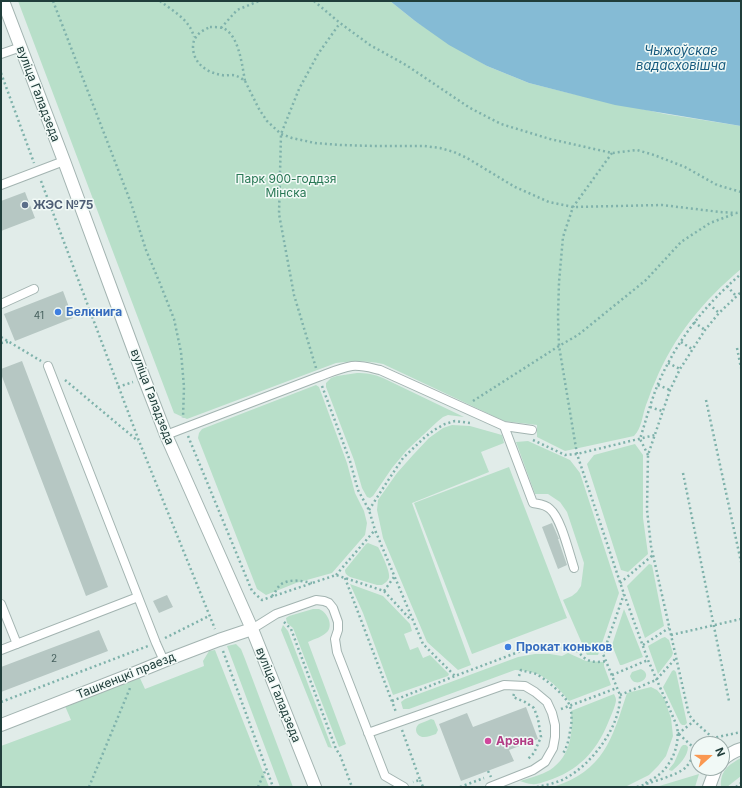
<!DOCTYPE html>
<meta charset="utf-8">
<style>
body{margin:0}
#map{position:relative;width:742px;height:788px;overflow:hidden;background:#e1ece9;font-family:Inter,sans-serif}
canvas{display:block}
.frame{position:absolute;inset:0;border:2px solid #203e3b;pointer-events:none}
.north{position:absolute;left:690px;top:736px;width:40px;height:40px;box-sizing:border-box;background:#f1f9f6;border:1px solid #9daeab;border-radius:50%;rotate:69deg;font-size:11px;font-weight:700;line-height:16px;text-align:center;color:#203e3b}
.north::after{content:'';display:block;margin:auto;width:14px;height:18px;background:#fa9851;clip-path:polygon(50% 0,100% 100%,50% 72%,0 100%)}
</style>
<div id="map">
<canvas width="742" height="788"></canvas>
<div class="frame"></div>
<div class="north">N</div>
</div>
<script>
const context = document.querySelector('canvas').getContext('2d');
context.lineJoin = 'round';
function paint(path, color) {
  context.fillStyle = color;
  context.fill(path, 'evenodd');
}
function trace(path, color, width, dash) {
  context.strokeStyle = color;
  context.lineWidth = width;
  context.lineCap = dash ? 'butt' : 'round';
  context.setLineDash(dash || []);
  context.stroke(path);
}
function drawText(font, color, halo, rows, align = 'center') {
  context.font = font + ' Inter,sans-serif';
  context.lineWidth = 3;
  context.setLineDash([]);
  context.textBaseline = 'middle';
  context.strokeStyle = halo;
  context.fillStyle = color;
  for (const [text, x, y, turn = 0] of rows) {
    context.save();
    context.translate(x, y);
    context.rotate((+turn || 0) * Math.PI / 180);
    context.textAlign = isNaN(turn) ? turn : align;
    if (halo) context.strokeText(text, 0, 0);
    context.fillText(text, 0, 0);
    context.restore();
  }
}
const green = new Path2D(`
 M18,1H390L415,21L487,66L529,83L569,93L665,114L741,126V269C703,301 674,336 655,382C651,390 649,398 646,405C642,416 642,428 634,436L565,451L537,437V425L504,421L383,364C365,360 354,361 336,363L187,419L174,413Z
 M357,373C366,373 374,374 383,378L464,417L448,415L443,417L437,422L407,450L392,468L373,496L370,498L367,497L362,488L354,460L326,387V383L331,378L337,376Z
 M316,385L319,387L347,463L355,493L364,511L367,523L365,535L332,573L296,583L266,595L257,589L198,438L199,433L202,429Z
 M452,425L470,426L502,435L504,443L481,452L489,472L412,503L471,665L458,670L427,642L383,538L377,510L378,500L397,473L413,455L429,438L443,428Z
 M528,441L570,460L580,473L619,593L598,655H587L563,600L572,596L577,592L581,586L584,563L567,512L560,502L548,494H535L516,442Z
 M635,444L643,455V518L648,554L628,572L621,570L587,464L594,455Z
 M509,467L567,618L472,654L414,503Z
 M368,543L378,547C381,552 391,573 389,578C388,581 385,583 382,585H377L350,577C347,575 345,574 345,570L366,544Z
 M649,564L652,565L664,626L645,638L627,586Z
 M350,584L383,596L410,624L412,631L404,634L410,650L418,647L423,658L430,655L449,674L448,676L393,695L363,613Z
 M313,609C314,609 318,609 319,609C327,612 333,624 328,631C323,637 314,639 308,642L346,744L339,747L293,628L287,623L286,618L289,616Z
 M624,609L643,657L622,665H620L612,645Z
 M283,625L288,631L332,748L328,747L281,630Z
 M665,637L669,640L673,653L672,656L658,674L648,646L662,638Z
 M236,644L241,649L245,659L293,787H280L227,646Z
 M215,650L269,787H1V746L71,720L65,706L139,676L145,689L204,666L203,661L209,651Z
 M568,653L586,661L604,662V666L611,685L569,701C554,682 540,670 515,670L409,709H403L401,702L405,699L518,657L535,654H550L562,656Z
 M641,669C656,676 634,691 630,676L632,672Z
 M674,670L676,672L687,723L685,725H682L680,723L663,687L672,671Z
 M651,687L657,690L664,698L671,718L673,736L666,756L658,766L649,775L625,787H553C604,771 612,739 627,693Z
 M614,694C615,696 616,698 616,700C616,705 610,718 608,723C596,752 578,771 547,781C543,782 537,785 532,784C528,784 524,782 520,781C530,778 541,775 550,770C571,756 573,733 571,711Z
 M431,719L434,720L438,730L436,734C432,735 428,737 424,737C417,737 413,729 419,724C423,722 428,721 431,719Z
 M683,745H686L688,747C688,756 679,765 672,771L669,770V769L674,763L681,747Z
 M741,758V776L727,787H721C720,771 728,765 741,758Z
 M699,774L695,787H656Z`);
const water = new Path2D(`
 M390,1H741V126L615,105L529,83L487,66L449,45L415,21Z`);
const building = new Path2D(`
 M25,192L35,218L1,231V201Z
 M63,291L73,318L15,341L4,314Z
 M22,361L108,587L86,596L1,374V369Z
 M552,523L559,539H558L567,565L558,569L542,527Z
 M167,595L173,607L159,613L153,601Z
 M99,630L108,651L1,692V667Z
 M526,707L538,739L509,750L514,761L461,781L439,724L467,713L473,727Z`);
const path = new Path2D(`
 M53,1L131,203L146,250L161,286L174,319L181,352L184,387L183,418
 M160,1C173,11 190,20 194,37
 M314,1L340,23L370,45L406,65L470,108L501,124L550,139L612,153L637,150L654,155L685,167L717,185L741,192
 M210,27C214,27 219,27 223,28C239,35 242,65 245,81C241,78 237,75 231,75C228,75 225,76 222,75C207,73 193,63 193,47C193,36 201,31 210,27Z
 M221,28L237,10L259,1
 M1,73L34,163
 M245,81L259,109L267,121L281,134L292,138L315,143L341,145L374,146H424L440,148L454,152L467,158L515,187L549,202L573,207L662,205L720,212L736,213L741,212
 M612,153L573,207L563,237L559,282L558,317L559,346L577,454L624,594L648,660L677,726C680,744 673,762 660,774C655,778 649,781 644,784
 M41,181L139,441L215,629
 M727,286L736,296
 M709,304L719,313
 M694,322L705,330
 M1,337L41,361
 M681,342L692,349
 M1,343L8,342
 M737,348L741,368
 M668,363L680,369
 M316,368L294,295L279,214L281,134L299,89L318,54L340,23
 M65,380L138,441
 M658,385L670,390
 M322,386L350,461L358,490L369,510L375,530L423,644L455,676L521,651L539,646L573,649C579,651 581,656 586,659C592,663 600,662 606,661
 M118,387L133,382
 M706,400L741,562
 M473,401L559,346L578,335L646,280L681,242L710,223L734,214
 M650,407L662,411
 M188,436L252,591L262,600L336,575L384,591L411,620
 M533,440L565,455L577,454L655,435
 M648,455L640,439C646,420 651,401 658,384C677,340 705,305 741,274
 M683,473L729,701
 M369,510L387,482L403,458L424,438L434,430L445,424L455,421L470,423
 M336,575L375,530
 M345,578L396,712
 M620,583L653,555
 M384,591L394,577
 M272,596C275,593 277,588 280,585C289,578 302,581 312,583
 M284,622L291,629L336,749L340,755L352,787
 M671,635L741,619
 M165,638L209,616
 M643,645L669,628
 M223,651L273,787
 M612,675L648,660
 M519,676L521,670C526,672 531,672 536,674C546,679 566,696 570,706C572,713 572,724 570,731C569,739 567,748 562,755
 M514,694L513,697L525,702L534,708L538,719L541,737L534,753L527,760
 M620,695L656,680L676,658
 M392,701L455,676
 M1,702L148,646
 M561,709L617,688
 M402,730L420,780L413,782
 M678,734L694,721
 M679,734L696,750
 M713,738L694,721L689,715L651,546L647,510L648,455L670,390L680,369L705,330L719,313L741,292
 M703,744L713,738L741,732
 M488,771L491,777
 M420,780L423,787
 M89,787L130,688
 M258,787L266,769
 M460,787L484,778
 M537,787C546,785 557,783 566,778C592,764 621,726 620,695L603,654L624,594
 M637,787C648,783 679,775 686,767C691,762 693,754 698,749
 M736,787L741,783`);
const service = new Path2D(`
 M1,54L21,47
 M1,185L64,161
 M1,304L34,289
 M48,366L156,643L164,661
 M504,426L533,503C539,504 545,504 550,509C561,518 569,553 574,568
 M166,435L318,377C329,373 340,368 352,366C362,365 371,368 380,370L504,426L532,430
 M1,604L17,644
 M252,629L276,614L316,600L324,601L329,603L333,608L338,622V630L335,639L337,652L385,776L404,787
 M1,650L138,597
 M368,733L504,685L525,686L535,692L547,702L552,713L555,725V737L553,748L545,762L533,770L490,787`);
const minor = new Path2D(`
 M1,725L137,672L164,661L219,640L252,629`);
const tertiary = new Path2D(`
 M3,1L64,161L144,378L166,435L252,629L315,787
 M722,760C728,755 734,751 741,749
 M709,787L716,768`);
const markers = [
 [25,205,4,"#5c6f8a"],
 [58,312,4,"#3f7fe0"],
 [508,647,4,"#3f7fe0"],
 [488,741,4,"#d1479c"]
];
const numberNames = [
 ["41",39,316],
 ["2",54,659]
];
const streetNames = [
 ["вуліца Галадзеда",38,94,69],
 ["вуліца Галадзеда",152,397,69],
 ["Ташкенцкі праезд",126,676,-22],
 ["вуліца Галадзеда",278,695,68]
];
const parkNames = [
 ["Парк 900-годдзя",286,179],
 ["Мінска",286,193]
];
const serviceNames = [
 ["ЖЭС №75",33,205]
];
const shopNames = [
 ["Белкнига",66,312],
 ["Прокат коньков",516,647]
];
const hotelNames = [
 ["Арэна",496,741]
];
const waterNames = [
 ["Чыжоўскае",681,51],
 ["вадасховішча",681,66]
];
paint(green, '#b8dfc9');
paint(water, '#85bbd5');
paint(building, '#b6c7c3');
trace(service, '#a3b4b1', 10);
trace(minor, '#a3b4b1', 14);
trace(tertiary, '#a3b4b1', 14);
trace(path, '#7fb2ab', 2.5, [2, 3]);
trace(service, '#fff', 8);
trace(minor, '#fff', 12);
trace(tertiary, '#fff', 12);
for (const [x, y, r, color] of markers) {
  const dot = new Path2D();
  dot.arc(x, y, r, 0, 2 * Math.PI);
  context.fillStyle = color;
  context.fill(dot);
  trace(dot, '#f1f9f6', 1.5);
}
drawText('10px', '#46605d', null, numberNames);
drawText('12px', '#203e3b', '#f1f9f6', streetNames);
drawText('12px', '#287754', '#f1f9f6', parkNames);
drawText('bold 12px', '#4e5e75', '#f1f9f6', serviceNames, 'left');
drawText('bold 12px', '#366cbe', '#f1f9f6', shopNames, 'left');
drawText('bold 12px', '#b23c85', '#f1f9f6', hotelNames, 'left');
drawText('italic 13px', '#165a7e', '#f1f9f6', waterNames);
</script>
